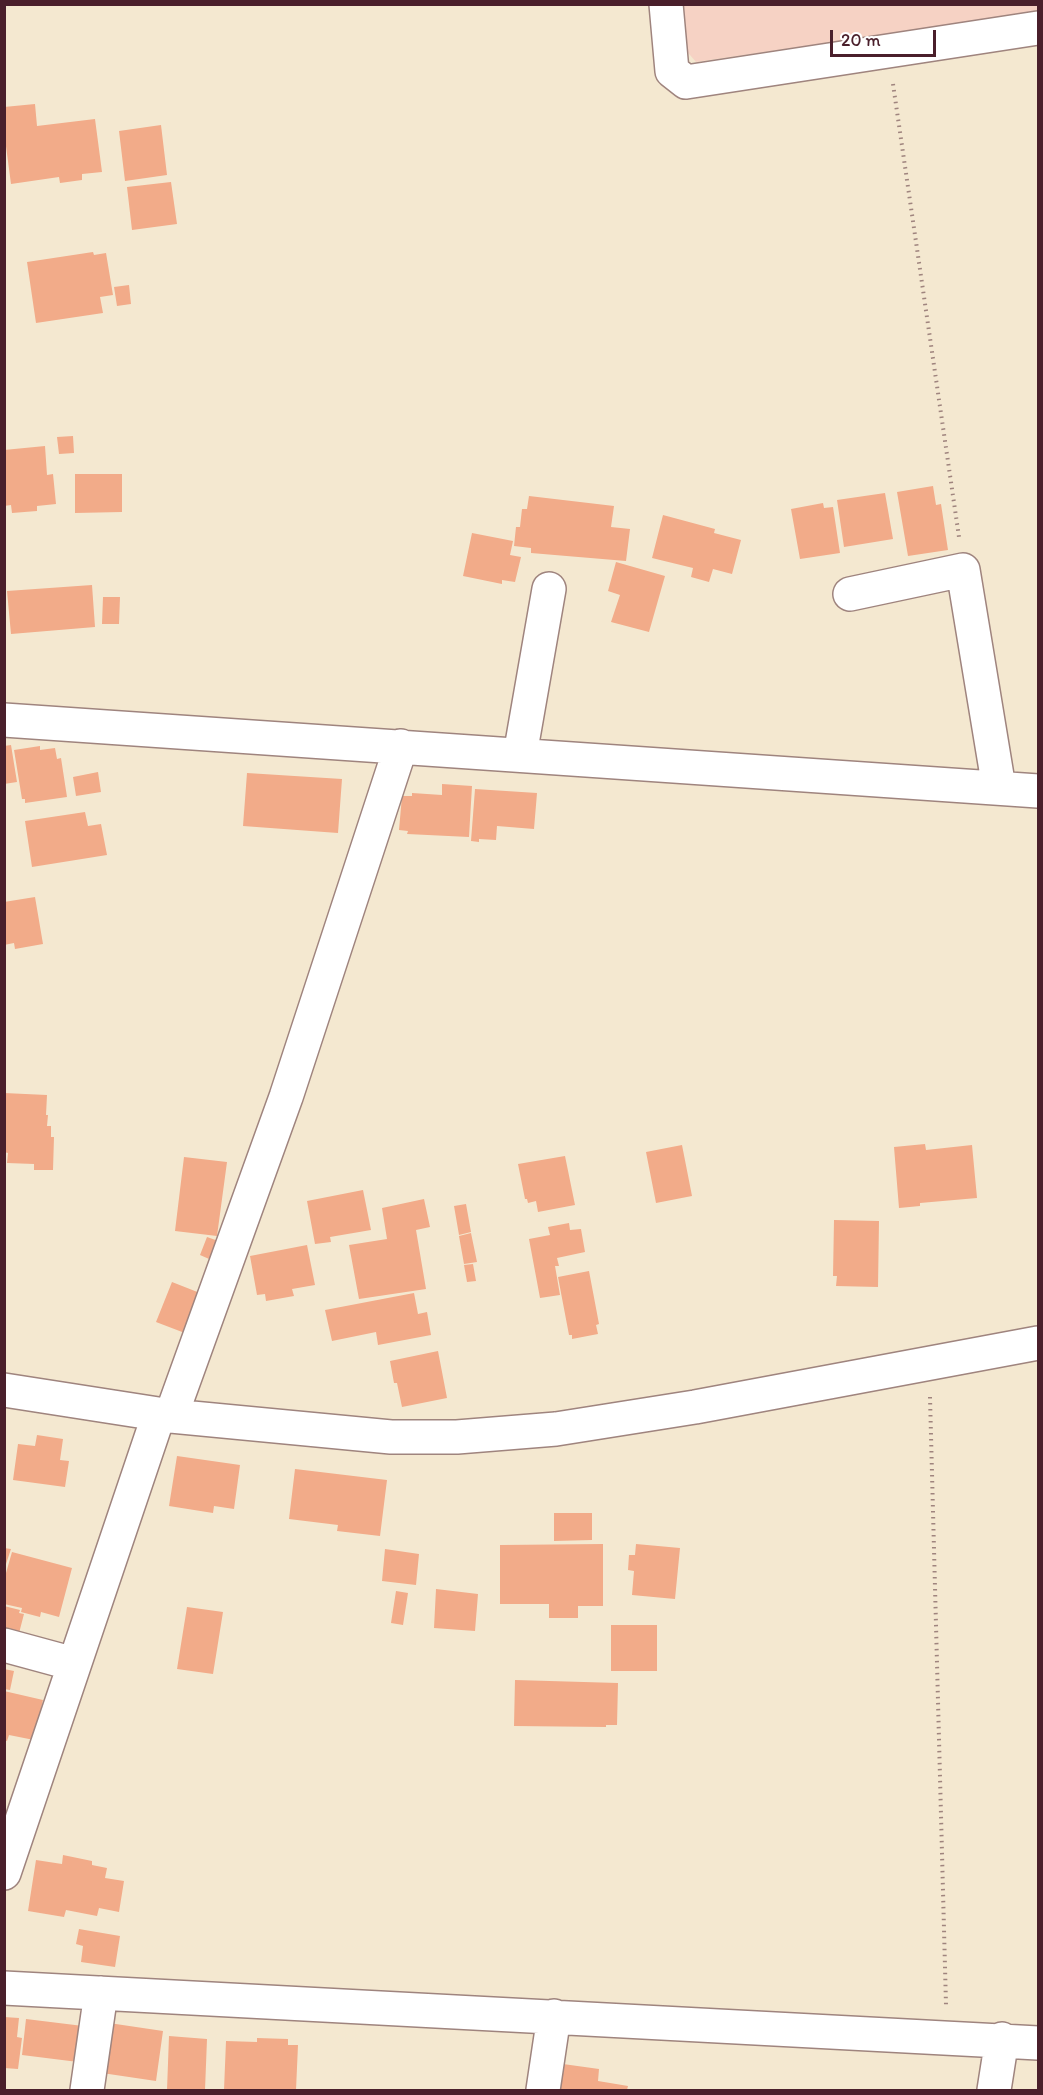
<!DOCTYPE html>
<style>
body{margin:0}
#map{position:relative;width:1043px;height:2095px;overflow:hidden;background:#f4e8d0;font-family:Itim,sans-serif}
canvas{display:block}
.frame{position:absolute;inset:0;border:6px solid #4a1f2b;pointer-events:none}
.scale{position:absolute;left:830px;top:30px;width:106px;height:27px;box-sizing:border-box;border:3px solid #4a1f2b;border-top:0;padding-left:8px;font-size:18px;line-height:21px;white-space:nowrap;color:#4a1f2b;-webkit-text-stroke:4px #fff;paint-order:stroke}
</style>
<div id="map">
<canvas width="1043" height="2095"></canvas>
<div class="frame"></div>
<div class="scale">20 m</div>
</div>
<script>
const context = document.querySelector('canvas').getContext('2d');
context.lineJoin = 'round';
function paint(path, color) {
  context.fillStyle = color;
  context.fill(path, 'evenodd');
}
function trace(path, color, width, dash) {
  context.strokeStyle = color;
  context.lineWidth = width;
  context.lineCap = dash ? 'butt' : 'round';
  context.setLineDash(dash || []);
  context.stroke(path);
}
const built = new Path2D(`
 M1038,4V12L696,62L684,48L681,5Z`);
const building = new Path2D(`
 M35,104L37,126L95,119L102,172L82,174V180L60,183L59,177L11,184L4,131V107Z
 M161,125L167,175L125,181L119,131Z
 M171,182L177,224L132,230L127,187Z
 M93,252L94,255L106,253L113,295L100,297L103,313L36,323L27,262Z
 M129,285L131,304L117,306L114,287Z
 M73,436L74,453L59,454L57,437Z
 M45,446L47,475L53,474L56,504L37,506V511L12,513L11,505L4,506V450Z
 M75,474H122V512L75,513Z
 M933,486L936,505L941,504L948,550L908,556L897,492Z
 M885,493L893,539L844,547L837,500Z
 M529,496L614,506L611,527L630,529L626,561L531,553V548L514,546L516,527H520L522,509H527Z
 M823,503L824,508L833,507L840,553L800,559L791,509Z
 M663,515L715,529L714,533L741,540L732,574L713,569L709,582L691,577L693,568L652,558Z
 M472,533L513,541L510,555L521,557L515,582L502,580V584L463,576Z
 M616,562L665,576L649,632L611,622L620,595L608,591Z
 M92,585L95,627L11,634L7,591Z
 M103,597H120L119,624H102Z
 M11,745L17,782L4,784V746Z
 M40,746V750L55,748L57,759L61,758L67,797L25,803V799H22L14,750Z
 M98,772L101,792L76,796L73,777Z
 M247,773L342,779L338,833L243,826Z
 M442,784L472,786L469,837L407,834L408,831L399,830L402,796H412V793L442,795Z
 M475,789L537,793L534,829L497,826L496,840L479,839V842L471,841Z
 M85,812L88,826L101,824L107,855L32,867L25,821Z
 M35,897L43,944L15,949L14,943L4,945V902Z
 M4,1093L47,1095L46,1115H48L47,1126H51V1137H54L53,1170H34V1164L7,1163L8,1153L4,1152Z
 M925,1144L926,1150L972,1145L977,1198L920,1203V1206L899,1208L894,1147Z
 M682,1145L692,1196L656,1203L646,1152Z
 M565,1156L575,1205L538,1212L536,1201L528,1203L527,1199H525L518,1164Z
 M184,1157L227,1162L217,1236L175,1231Z
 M363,1190L371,1230L330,1237L331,1242L315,1244L307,1201Z
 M424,1199L430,1227L416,1230L426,1289L359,1299L349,1245L387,1239L382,1208Z
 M466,1204L471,1232L459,1235L454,1206Z
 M834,1220L879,1221L878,1287L836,1286L837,1276H833Z
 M569,1223L570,1230L581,1229L585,1252L557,1258L559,1266H555L560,1295L540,1298L529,1239L550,1235L548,1227Z
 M471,1233L477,1262L464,1264L459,1236Z
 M207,1237L224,1243L216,1262L200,1255Z
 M307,1245L315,1285L292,1289L294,1296L266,1301L265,1294L257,1295L250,1256Z
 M473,1264L476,1281L467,1282L464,1265Z
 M589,1271L599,1324L596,1325L598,1334L572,1339V1335H569L558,1277Z
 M172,1282L205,1295L190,1335L156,1322Z
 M414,1293L418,1314L427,1312L431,1335L378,1345L376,1332L332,1341L325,1310Z
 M438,1351L447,1398L402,1407L397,1383H394L390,1361Z
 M37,1435L63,1439L60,1460L69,1461L65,1487L13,1480L18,1444L35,1446Z
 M177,1456L240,1465L234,1509L214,1506L213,1513L169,1506Z
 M295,1469L387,1480L380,1536L337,1531L338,1525L289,1519Z
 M554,1513H592V1540L554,1541Z
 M603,1544V1606H578V1618H549V1604H500V1545Z
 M636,1544L680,1548L675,1599L632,1595L634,1571L628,1570L629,1555H635Z
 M4,1548L11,1549L5,1567H4Z
 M385,1549L419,1554L416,1585L382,1581Z
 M12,1552L72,1568L59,1617L41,1612L40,1617L21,1612L22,1608L4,1604V1580Z
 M436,1589L478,1594L475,1631L434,1628Z
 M396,1591L408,1593L403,1625L391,1623Z
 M4,1606L20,1610L19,1613L24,1614L18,1637L4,1633Z
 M187,1607L223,1612L213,1674L177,1669Z
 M611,1625H657V1671H611Z
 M4,1669L14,1671L10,1690L4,1689Z
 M515,1680L618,1683L617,1725H606V1727L514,1726Z
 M4,1691L43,1700L34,1740L9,1735L7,1741L4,1740Z
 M63,1855L92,1861V1865L107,1868L105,1878L124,1881L119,1912L99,1908L97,1916L66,1910L64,1917L28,1911L36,1860L62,1864Z
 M79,1929L120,1936L115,1967L81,1962L83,1946L76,1944Z
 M4,2017L19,2018L17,2037L22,2038L18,2069L4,2068Z
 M26,2019L83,2026L78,2062L22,2055Z
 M109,2023L163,2031L156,2081L102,2073Z
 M169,2036L207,2039L205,2090H167Z
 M257,2038L288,2039V2045H298L296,2090H224L226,2041L257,2042Z
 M563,2064L599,2069L598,2081L628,2086L627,2090H559Z`);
const path = new Path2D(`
 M893,84L959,537
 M930,1397L946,2005`);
const minor = new Path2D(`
 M666,4L672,71L686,82L1038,28
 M850,594L963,570L999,788
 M4,720L1038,791
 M520,755L549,589
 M4,1390L171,1416L391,1437H457L556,1429L695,1407L1038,1343
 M171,1416L286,1097L401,746
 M4,1645L74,1664
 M4,1873L159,1414
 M4,1988L1038,2043
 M87,2090L101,1993
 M543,2090L554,2016
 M994,2090L1002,2039`);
paint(built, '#f6d2c4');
paint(building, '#f2ab89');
trace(minor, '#9f847e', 36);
trace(path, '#9f847e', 4, [1.5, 4.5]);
trace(minor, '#fff', 33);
</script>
